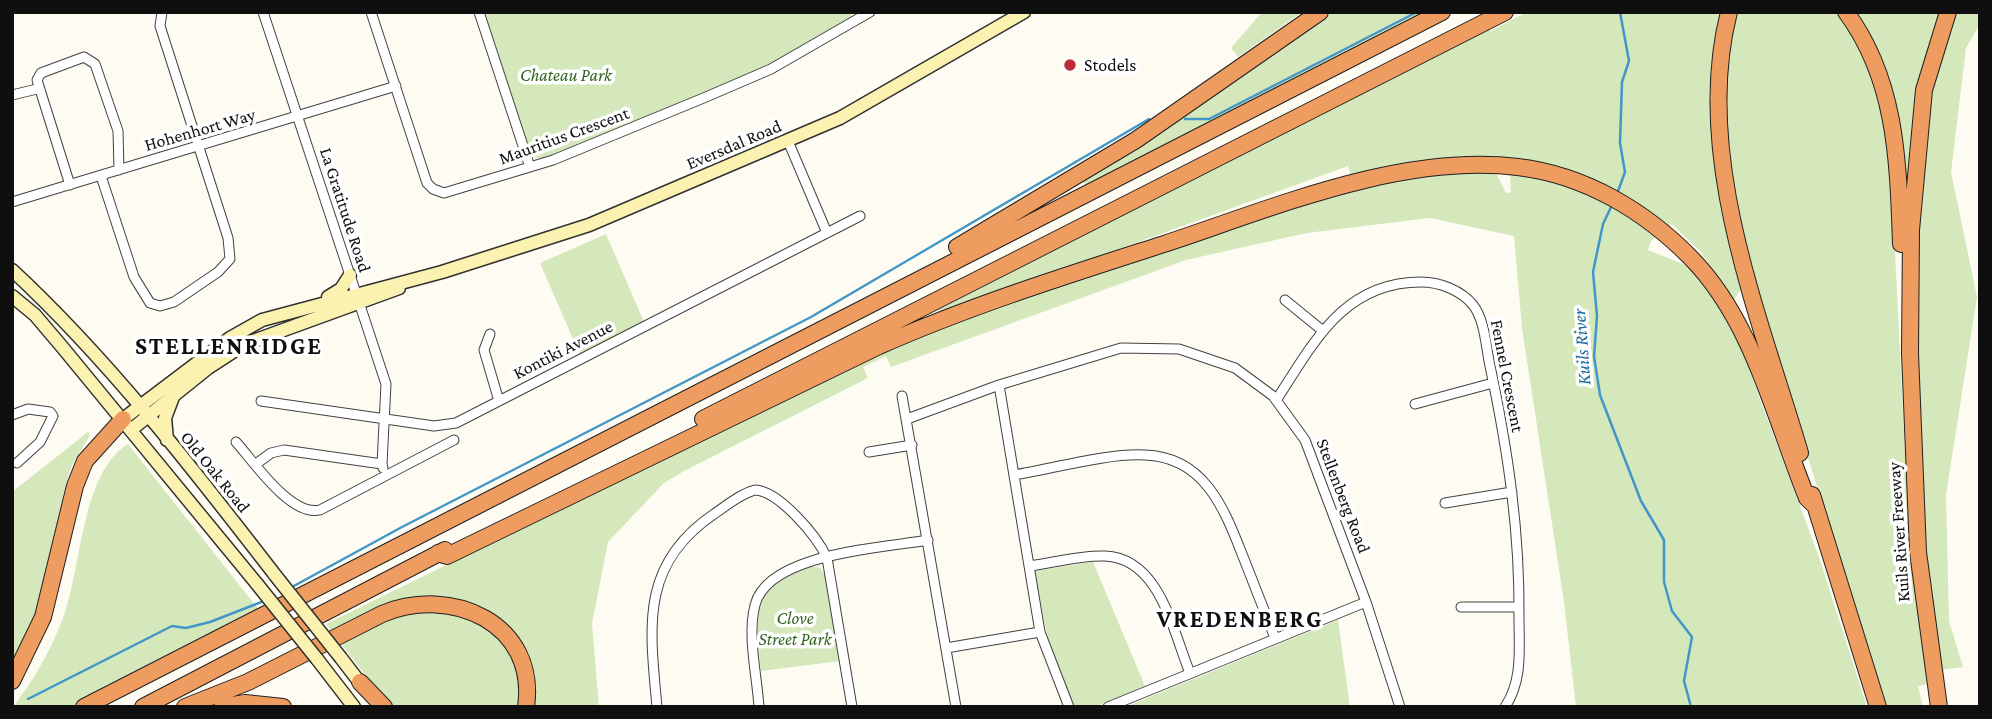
<!DOCTYPE html>
<style>
body{margin:0}
#map{position:relative;width:1992px;height:719px;overflow:hidden;background:#fefcf2;font-family:"Crimson Pro",serif}
canvas{display:block}
.frame{position:absolute;inset:0;border:14px solid #0f0f0f;pointer-events:none}
</style>
<div id="map">
<canvas width="1992" height="719"></canvas>
<div class="frame"></div>
</div>
<script>
const context = document.querySelector('canvas').getContext('2d');
context.lineJoin = 'round';
function paint(path, color) {
  context.fillStyle = color;
  context.fill(path, 'evenodd');
}
function trace(path, color, width, dash) {
  context.strokeStyle = color;
  context.lineWidth = width;
  context.lineCap = dash ? 'butt' : 'round';
  context.setLineDash(dash || []);
  context.stroke(path);
}
function drawText(font, color, halo, rows, align = 'center') {
  context.font = font + ' "Crimson Pro",serif';
  context.lineWidth = 7;
  context.setLineDash([]);
  context.textBaseline = 'middle';
  context.strokeStyle = halo;
  context.fillStyle = color;
  for (const [text, x, y, turn = 0] of rows) {
    context.save();
    context.translate(x, y);
    context.rotate((+turn || 0) * Math.PI / 180);
    context.textAlign = isNaN(turn) ? turn : align;
    if (halo) context.strokeText(text, 0, 0);
    context.fillText(text, 0, 0);
    context.restore();
  }
}
const green = new Path2D(`
 M484,12H849L852,17L759,71L542,159L534,157L529,149Z
 M1262,12H1302L1238,57L1231,48Z
 M1329,12H1424L1086,186L1083,181L1188,112Z
 M1527,12H1721C1701,116 1715,189 1741,289L1734,300L1700,251L1672,224L1651,241L1648,250L1688,266L1716,303L1741,348L1820,560L1867,707H1576L1564,602L1522,328L1514,236L1430,218L1307,233L1186,260L891,367L886,356L863,367L868,378L684,471L664,483L608,542L592,624L599,707H390L326,624L860,362L963,318L1292,207L1404,179L1443,173L1495,171L1506,193L1511,192L1509,162L1352,181L1348,166L940,314L938,310L1489,28L1490,31Z
 M1734,12H1841L1876,83L1890,151L1908,514L1929,684L1918,686L1923,707H1884L1738,227C1723,156 1722,84 1734,12Z
 M1856,12H1944L1909,181H1905C1901,122 1891,62 1856,12Z
 M1954,12H1980V24L1966,48L1951,172L1977,297L1946,495L1949,621L1963,667L1940,670L1925,546L1916,265L1925,115L1937,63Z
 M606,234L644,322L580,355L540,263Z
 M88,432L90,435L72,465L66,483L35,619L12,664V492Z
 M128,444L259,610L71,707H13C35,678 53,647 65,612C82,563 82,472 128,444Z
 M1093,562L1145,686L1094,707H1074L1050,649L1034,571Z
 M811,566L820,568L825,575L840,661L761,671C756,615 750,586 811,566Z
 M1338,620L1350,707H1125Z`);
const stream = new Path2D(`
 M1185,119H1209L1417,12
 M1617,194L1625,172L1620,143L1622,82L1629,61L1620,12
 M1613,203L1603,224L1593,272L1597,316L1594,356L1600,395L1641,501L1664,540V582L1672,611L1692,637L1684,681L1691,707
 M292,587L402,527L811,317L1149,119
 M28,699L172,626L186,628L210,622L264,601`);
const street = new Path2D(`
 M263,12L386,384L382,464
 M371,12L427,183L433,189L444,193L553,160L706,97L771,69L870,12
 M479,12L530,167
 M12,95L37,89
 M788,141L827,233
 M101,176L134,277L150,303L160,306L174,302L218,272L230,259L228,238L160,26L162,12
 M70,185L37,80L41,73L84,57L95,64L118,131L119,170
 M12,202L396,86
 M1285,300L1323,331
 M490,334L484,350L499,401
 M999,385L1040,632L1069,707
 M902,396L956,707
 M1277,399C1314,342 1344,282 1421,282C1439,282 1461,290 1473,305C1485,320 1486,348 1490,366C1508,451 1520,532 1519,619C1519,649 1523,680 1505,707
 M261,401L434,426L456,423L860,216
 M1415,404L1493,383
 M12,415L28,409L50,412L53,416L40,442L17,463
 M907,419L999,385L1121,348L1179,349L1235,368L1273,396L1305,440L1366,602L1400,707
 M236,442C254,462 291,517 320,510L454,440
 M869,452L912,445
 M256,464L271,453L284,450L382,464L383,468
 M1014,475C1052,469 1107,453 1145,455C1206,457 1225,511 1244,559C1254,585 1265,612 1275,638
 M1445,503L1512,492
 M1029,566C1053,563 1080,555 1105,556C1160,558 1173,632 1190,673
 M1461,607H1519
 M946,648L1040,632
 M657,707C650,628 639,565 714,514C726,506 740,494 755,490C779,491 817,536 827,558L852,707
 M759,707C757,675 747,636 755,605C768,553 884,548 928,540
 M1108,707L1366,602`);
const secondary = new Path2D(`
 M12,270C110,361 193,469 275,575
 M12,296L35,315L63,348L257,584
 M328,297L341,289L350,275
 M123,419L230,338L262,320L442,272L589,225L840,118L1024,12
 M132,429L208,368L245,344L399,288
 M167,440L165,418L173,397
 M341,658L364,688
 M317,659L354,707`);
const highway = new Path2D(`
 M1729,12C1692,155 1760,317 1800,453
 M1846,12C1897,81 1898,162 1901,244
 M957,247L1136,140L1320,12
 M703,419L1505,12
 M1812,495L1878,707
 M438,553L447,556L879,346C972,305 1068,275 1164,244C1273,208 1401,153 1518,167C1585,175 1645,211 1691,258C1753,321 1775,419 1807,498L1812,503
 M12,681L43,617L75,486L85,461L123,419
 M360,682L384,707
 M84,707L1442,12
 M143,707L445,550
 M185,707L248,682L382,614C451,585 538,623 526,707
 M222,707L245,703L283,707
 M1939,707L1918,552L1910,353L1911,230L1924,90L1948,12`);
const secondaryBridge = new Path2D(`
 M275,575L341,658
 M257,584L317,659`);
const markers = [
 [1070,65,7,"#ba2c38"]
];
const poiNames = [
 ["Stodels",1084,65]
];
const parkNames = [
 ["Chateau Park",566,75],
 ["Clove",795,618],
 ["Street Park",795,639]
];
const streetNames = [
 ["Hohenhort Way",200,130,-16],
 ["Mauritius Crescent",564,136,-20],
 ["Eversdal Road",734,145,-23],
 ["La Gratitude Road",345,210,72],
 ["Kontiki Avenue",563,350,-27],
 ["Fennel Crescent",1507,376,79],
 ["Old Oak Road",215,472,51],
 ["Stellenberg Road",1343,496,69],
 ["Kuils River Freeway",1899,532,-94]
];
const waterNames = [
 ["Kuils River",1582,347,-94]
];
const districtNames = [
 ["STELLENRIDGE",229,347],
 ["VREDENBERG",1240,620]
];
paint(green, '#d4e8bc');
trace(stream, '#4297c8', 2.5);
trace(street, '#424242', 11);
trace(secondary, '#313131', 15);
trace(highway, '#202020', 18);
trace(street, '#fff', 9);
trace(secondary, '#fbf1b0', 12);
trace(highway, '#ee9c60', 16);
trace(secondaryBridge, '#313131', 15, []);
trace(secondaryBridge, '#fbf1b0', 12);
for (const [x, y, r, color] of markers) {
  const dot = new Path2D();
  dot.arc(x, y, r, 0, 2 * Math.PI);
  context.fillStyle = color;
  context.fill(dot);
  trace(dot, '#fff', 2.5);
}
drawText('18px', '#0f0f0f', '#fff', poiNames, 'left');
drawText('italic 18px', '#326521', '#fff', parkNames);
drawText('18px', '#0f0f0f', '#fff', streetNames);
drawText('italic 19px', '#1d699d', '#fff', waterNames);
context.letterSpacing = '2px';
drawText('bold 24px', '#0f0f0f', '#fff', districtNames);
context.letterSpacing = '0px';
</script>
